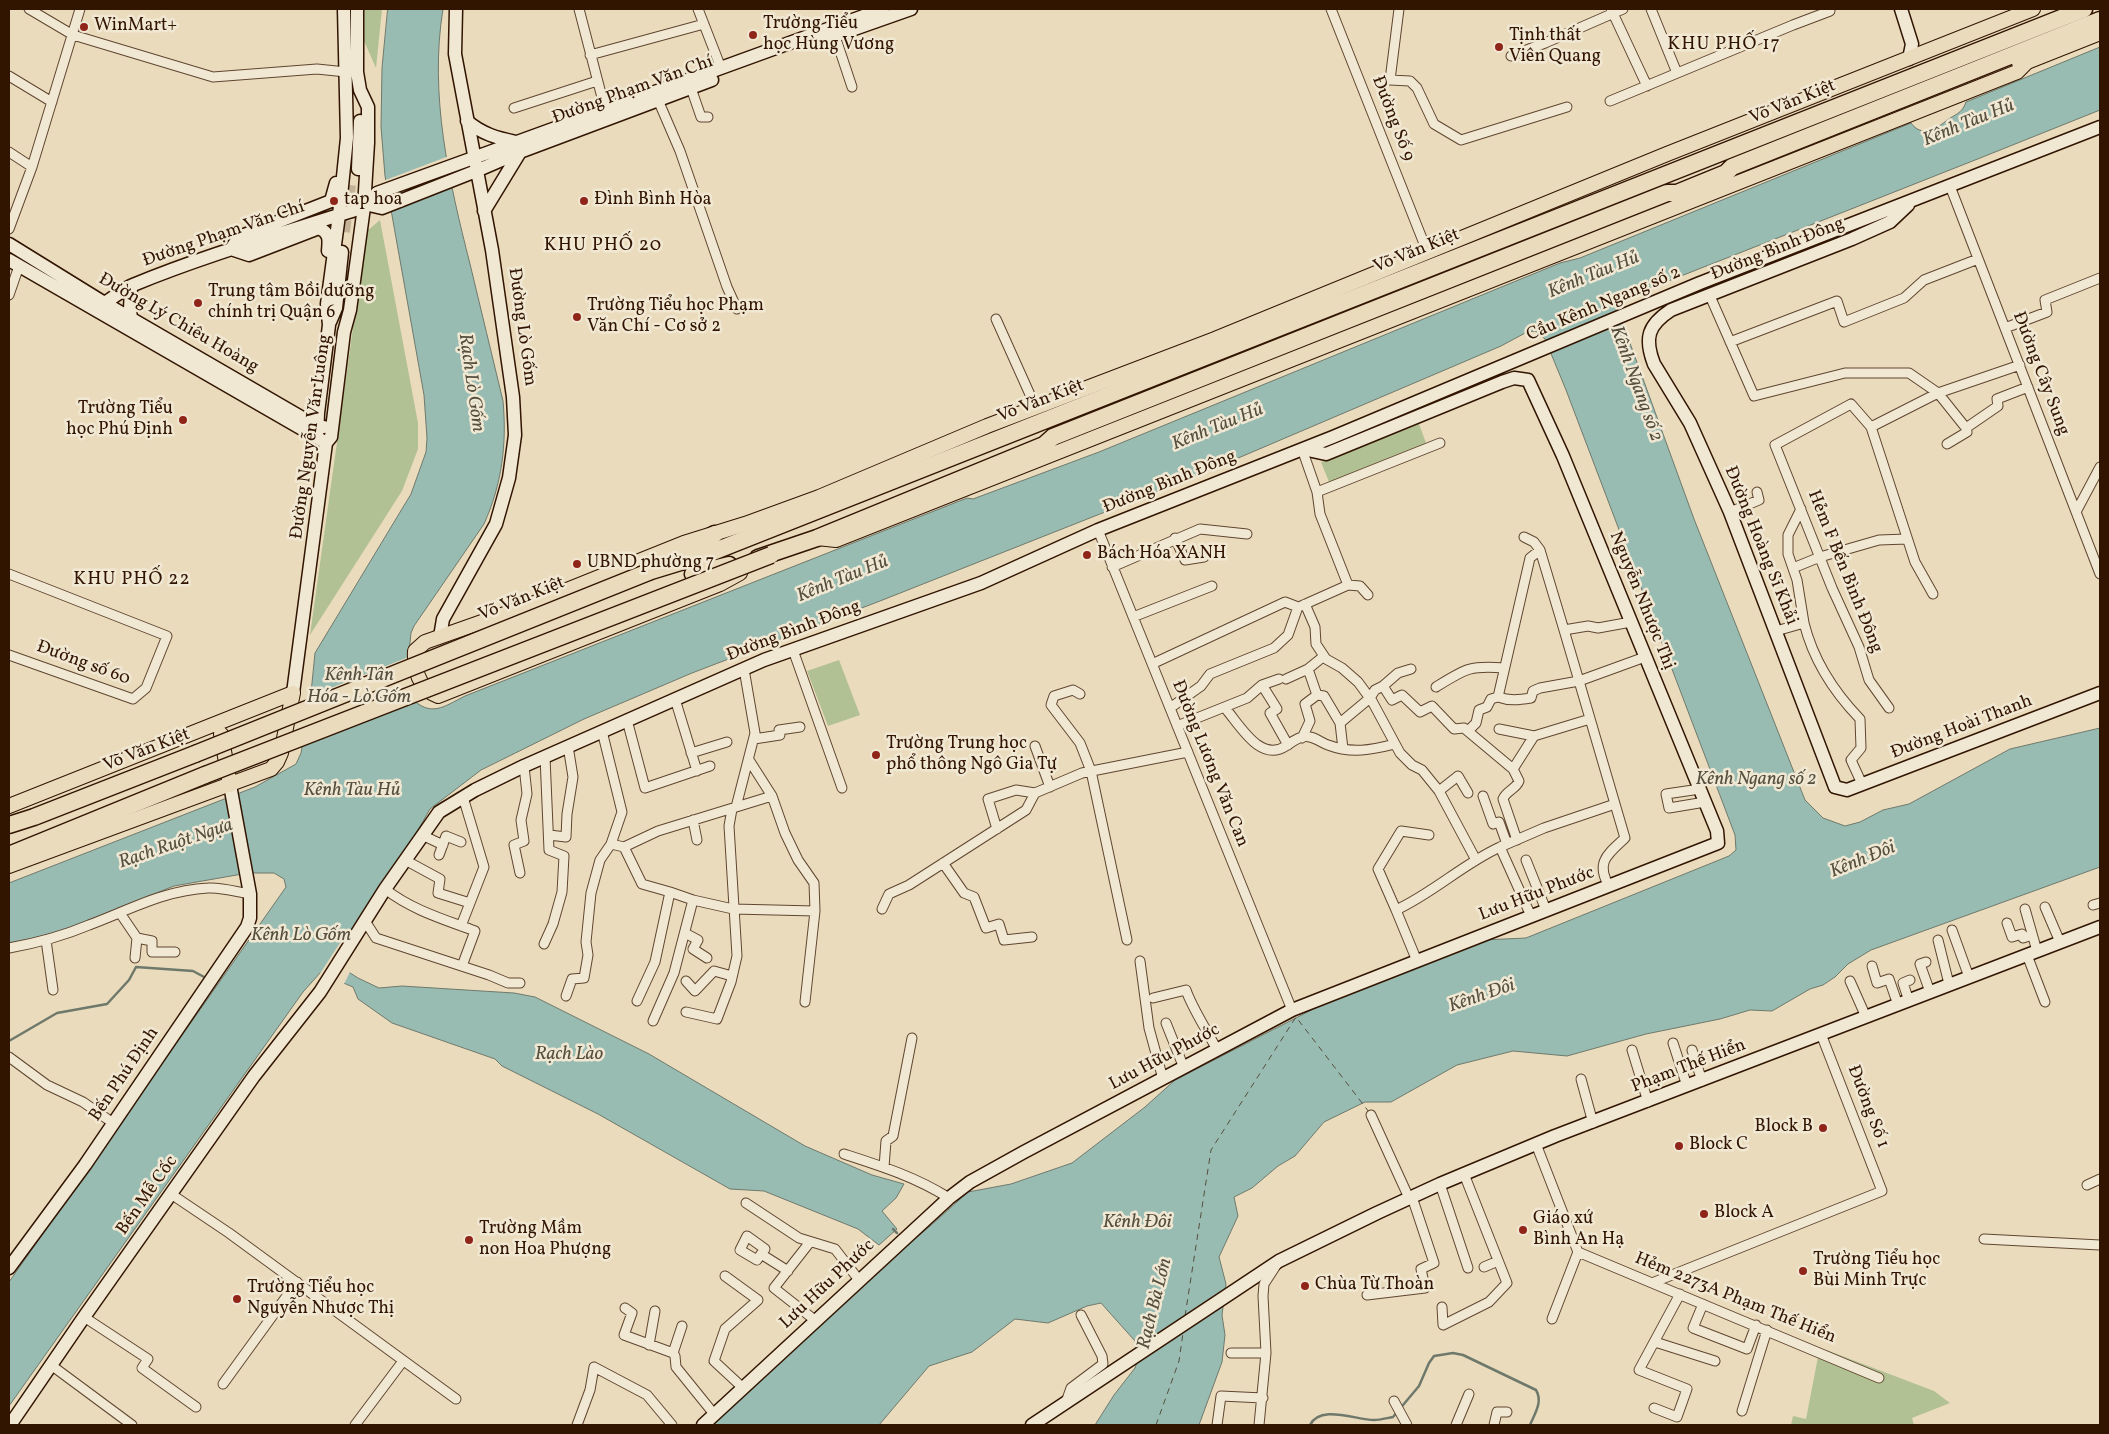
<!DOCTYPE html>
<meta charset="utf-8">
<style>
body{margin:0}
#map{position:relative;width:2109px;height:1434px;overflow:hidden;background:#eadbbd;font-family:Vollkorn,serif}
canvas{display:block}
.frame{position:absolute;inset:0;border:10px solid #321500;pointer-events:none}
</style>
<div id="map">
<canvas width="2109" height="1434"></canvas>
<div class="frame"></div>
</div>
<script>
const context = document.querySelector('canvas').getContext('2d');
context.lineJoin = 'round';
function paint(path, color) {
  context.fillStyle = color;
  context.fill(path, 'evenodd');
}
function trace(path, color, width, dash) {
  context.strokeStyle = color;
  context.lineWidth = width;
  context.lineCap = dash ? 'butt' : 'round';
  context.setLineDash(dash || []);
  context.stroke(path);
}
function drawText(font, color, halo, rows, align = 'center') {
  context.font = font + ' Vollkorn,serif';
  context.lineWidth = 5;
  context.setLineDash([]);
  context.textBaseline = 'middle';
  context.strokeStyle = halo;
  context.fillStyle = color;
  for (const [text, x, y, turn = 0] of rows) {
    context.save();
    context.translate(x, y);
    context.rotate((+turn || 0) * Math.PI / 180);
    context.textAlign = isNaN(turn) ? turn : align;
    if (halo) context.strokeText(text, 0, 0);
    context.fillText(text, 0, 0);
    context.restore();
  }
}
const green = new Path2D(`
 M362,9H382L376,68L361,34Z
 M380,220L418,423V449L402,491L310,635L365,242L367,231Z
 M1419,424L1426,443L1329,482L1321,462Z
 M839,660L860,715L828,726L807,671Z
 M1829,1351L1934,1391L1950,1403L1912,1418L1914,1425H1791L1793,1416L1806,1419L1818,1357Z`);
const water = new Path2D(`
 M388,9H443C429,95 449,181 470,264C481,310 492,355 503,401C507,444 502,484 484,524L414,626L411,633L407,672L410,697C431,718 443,707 465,696L967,498L973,499L1099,452L1560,263L1580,258L1911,123C1921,137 1935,130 1946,121C1955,114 1962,114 1966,102L2100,47V110C1939,175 1777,238 1615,302L1694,519L1805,800L1823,818L1845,826L1860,822L1883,810L1909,804L2010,749L2100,728V867L1871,950L1848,964L1835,977L1823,985L1810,989L1772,1011L1750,1010L1720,1019L1646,1034L1567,1056L1513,1051L1457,1065L1391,1102H1365L1324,1122L1295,1156L1278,1166L1252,1188L1234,1197L1238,1216L1219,1257L1226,1284L1222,1315L1225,1335L1222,1362L1199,1425H1095L1114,1395L1135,1368L1138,1359L1135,1341L1101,1303L1087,1306L1048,1323L1015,1319L972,1352L929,1366L879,1425H712L860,1285L929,1227L968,1192L1011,1184L1072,1163L1145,1107L1175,1080L1323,1004L1482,940L1526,938L1729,856L1736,850L1735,835L1566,390L1545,339L1535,331L1527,332L1501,346L1196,476L880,601L692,673L584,719L481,770L430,809L392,875L333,962L358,978L379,988L402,986L514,993L535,997L649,1054L805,1146L872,1175L904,1184L896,1198L882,1211L897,1229L879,1245L858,1229L764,1191L730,1189L598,1114L502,1066L495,1059L392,1023L358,999L353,987L320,973L303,992L9,1406V1282L286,887L284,879L274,873H248L174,886L42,939L9,944V883L255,787L296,764L301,753L310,703L315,653L411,494L426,452L427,438L424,395L385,176L381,127L382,68Z`);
const pier = new Path2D(`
 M449,156L455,186L388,213L383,181Z
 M411,656L409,684L412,696L299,747L308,697Z
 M347,932L352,935L336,961L351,970L343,986L321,976L312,986Z`);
const stream = new Path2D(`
 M9,1041L57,1013L107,1004L129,980L136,967L193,971L206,978
 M893,1229L897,1233
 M1310,1425C1320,1404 1356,1420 1374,1420C1380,1420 1387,1418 1393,1417L1419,1386L1429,1363L1434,1356L1453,1353L1463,1355L1536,1390C1543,1402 1535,1413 1530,1425`);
const ferry = new Path2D(`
 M1185,1316L1211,1150L1296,1017L1369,1112
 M1156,1425L1179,1361L1183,1333`);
const secondaryTunnel = new Path2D(`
 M344,232L350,185`);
const street = new Path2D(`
 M29,9L73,35L213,77L317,69L346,72
 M579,9L605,109
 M698,9L721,68
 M1331,9L1423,241L1436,249
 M1399,9L1390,80L1410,81L1417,88L1434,124L1461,140L1567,107
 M1611,9L1647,86
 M1651,9L1677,73
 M835,36L852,87
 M590,55L704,24
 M1511,56L1545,43L1623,9
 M9,76L52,102
 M691,88L701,117H708
 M658,100L680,151L727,287L737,309
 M1610,101L1793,25L1830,11
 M514,108L597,81
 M9,152L32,167
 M1950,186L2100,574
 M9,229L32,167L80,9
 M9,295L19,266
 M1710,296L1754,396L1845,373H1909L1938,393L1966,428
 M996,319L1036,408
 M2005,328L2047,312L2045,300L2100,278
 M1730,342L1837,301L1844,322L1904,298L1924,280L1978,259
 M1871,427L1938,393L2020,365
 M1947,444L1967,432L1966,428L1998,406L1997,399L2028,387
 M1302,449L1317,492L1320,514L1348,585
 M1317,492L1440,443
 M1730,512L1759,500L1757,492
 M2076,512L2100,467
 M1098,530L1292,1010
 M1524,537L1534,542L1540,550L1564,630L1588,626L1598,628L1631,622
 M1175,538L1185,560L1204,557
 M1112,567L1200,529L1247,534
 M1793,568L1820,557L1879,540L1907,539
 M9,574L167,636L146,688L133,699L9,655
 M1305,604L1315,627L1316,644L1326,659L1342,668L1358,682L1372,701L1400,753L1412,765L1422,770L1439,791
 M1301,606L1348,585L1360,586L1368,595
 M1133,617L1212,586
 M1804,623C1813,659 1834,692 1860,719L1861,748L1851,760L1862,784
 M1564,630L1579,681L1645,657
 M1776,631L1804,623L1797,580L1788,554V535L1801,509
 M793,650L842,788
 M1152,664L1285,602L1298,607
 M1308,669L1317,695L1324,696L1340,723L1343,749
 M1286,679L1308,669L1324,656
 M1262,685L1277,709L1270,713L1288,745
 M1383,686L1398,673L1411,669
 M1436,687C1465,669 1470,665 1504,668
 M1080,694L1073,690L1054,696L1051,705L1080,743L1091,771L1127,940
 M1498,697C1509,701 1519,700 1531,698L1533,691L1540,688L1579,681L1625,838C1608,854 1595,862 1609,886
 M675,699L697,771
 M1170,708L1201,686L1210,674L1274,648L1288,635L1298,607
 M1225,708C1240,725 1260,763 1286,746C1294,741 1300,735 1310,737C1316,738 1322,743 1328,745C1352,754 1371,750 1395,744
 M1889,708L1869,680L1859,647L1832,588L1775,445L1851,404L1871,427L1915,562L1933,594
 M627,720L645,788L710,766
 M1340,723L1370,698L1375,690L1383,686L1392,700L1402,695L1420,712L1432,706L1454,729L1464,728L1513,769L1534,736
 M1177,726L1247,698L1262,685L1279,679
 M1499,729L1534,736L1590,719
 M1468,731L1476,723L1479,710L1487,707L1491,699L1498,697L1530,558L1540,550
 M1302,738L1310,721L1305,704L1317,695
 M754,739L780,735L779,730L800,727
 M1035,746L1050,787
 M691,753L727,742
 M749,760L772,796L785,833L798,860L814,883L815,911L805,1002
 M1513,769L1519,781C1516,789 1506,791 1503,799L1517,840
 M1700,789L1666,794L1669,808L1705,802
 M1468,793L1458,776L1439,791L1476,860
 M1483,796L1493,824L1499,822L1507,844
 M736,807L755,733L744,669
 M693,820L697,840
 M997,829L988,799L1016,790L1035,793
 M422,835L443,845
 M549,835L566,837L567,814L573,777L568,746
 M611,844L624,847L642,884L670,892L655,962L637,1001
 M624,847L658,831L772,796
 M439,855L446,836L461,842
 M405,860L440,879L438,893L470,903
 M1526,860L1546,910
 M943,863L964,893L974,897L986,928L999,924L1004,940L1032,937
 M520,873L514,845L524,841L521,820L527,794L524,766
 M385,889C412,910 443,919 475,931L462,966
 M670,892L693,900
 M2093,905L2100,903
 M2045,907L2060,942
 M882,909L889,894L909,885L1026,810L1035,793L1082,773L1188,752
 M2025,909L2037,951
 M1396,910L1378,869L1401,831L1429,835
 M120,913L137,938L152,941V952H175
 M1531,916L1500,847L1544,828L1615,804
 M365,921L376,938L489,975L508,983H520
 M2007,923L2012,937L2022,934L2023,938L2032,935
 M461,926L484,867L463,797
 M1952,930L1969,977
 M685,933L698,940L693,949L707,958
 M46,940L53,990
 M1938,940L1949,984
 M544,944L553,924L562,892L564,856L549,850L545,757
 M9,948C37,943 63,936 89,925C129,910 165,890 208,888C222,887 237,892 250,894
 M2027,955L2045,1002
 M135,958L137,938
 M1140,961L1149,1028L1163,1079
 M1417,961L1396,910C1433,893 1463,864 1500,847
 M1926,962L1920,964L1930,992
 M1872,966L1877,983L1889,979L1898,1005
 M686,981L695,991L714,971L732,976
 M1850,981L1866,1017
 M566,996L572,979L584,978L588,955L586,942L591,893L600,860L611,844L622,812L602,731
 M1153,998L1186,990C1192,1008 1208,1032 1217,1050
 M1909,1001L1903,983L1910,980
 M686,1012L717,1019L731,982L737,956L729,826L732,809
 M653,1021L674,973L693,900L733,909L815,911
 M1166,1023L1184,1068
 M1673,1043L1687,1086
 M1632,1050L1648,1102
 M1692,1050L1702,1081
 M9,1057L47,1085L83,1102L113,1123
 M1581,1079L1593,1123
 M1371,1115L1409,1198
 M1536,1144L1578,1252L1552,1319
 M844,1154C881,1166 916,1177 949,1198
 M884,1167L886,1141L893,1136L912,1038
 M1440,1184L1468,1268
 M2087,1185L2100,1179
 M171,1194L229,1233L456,1399
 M746,1203L799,1238L835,1249L859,1280
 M1984,1239L2100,1245
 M810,1242L774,1288L816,1321
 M1578,1252L1879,1378
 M761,1254L757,1260L740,1250L747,1236L765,1249L761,1254L788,1271
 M1484,1267L1498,1261
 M725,1276L758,1300L725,1329L714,1361L742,1387
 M1652,1283L1882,1191L1821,1034
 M1367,1295L1425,1288L1421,1269L1434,1263L1412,1197
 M1703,1304L1693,1328L1747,1349L1756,1325
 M1442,1307L1443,1325L1489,1302L1507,1283L1464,1174
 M625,1308L632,1313L624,1335L673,1353L675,1356L676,1367L714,1414
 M84,1317L148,1359L142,1368L196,1407
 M1655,1342L1715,1361
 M649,1345L655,1311
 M673,1353L682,1326
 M1231,1353H1266
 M51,1365L132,1425
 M223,1384L297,1282
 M1394,1401L1407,1425
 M1066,1402L1071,1388L1103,1364L1102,1356L1081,1315
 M1654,1408L1677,1417L1687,1389L1639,1370L1680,1294
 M1742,1411L1767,1330
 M355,1425L403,1361
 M577,1425L590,1390L594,1367L647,1395L672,1425
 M1217,1425L1221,1396L1263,1398
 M1259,1425L1266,1353L1263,1296L1264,1284L1277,1264
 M1456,1425L1469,1394
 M1494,1425L1497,1412H1507`);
const secondary = new Path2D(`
 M1901,9L1912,44L1909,59
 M823,40L911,9
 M467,121C482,134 497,138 516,142
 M358,169L360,121
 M369,205L382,208L476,171L520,152L712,80
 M1908,205L1890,222L1852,239L1671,310C1648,325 1644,338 1654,364L1690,423L1730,512L1835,787L1847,790L2100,693
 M484,211L520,152
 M9,244L106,304L318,427H324
 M328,251C329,240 330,233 319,228L249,255L231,249L239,237L331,201L336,183
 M9,260L323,441
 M131,286L130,310L131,318
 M94,308C109,303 119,291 133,285C208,254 287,232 364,207L369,205L377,193L883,9
 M330,322L336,308L342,252
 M317,437L318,413L329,325L327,304L339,215L347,138L344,9
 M440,637L443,619L496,524L509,478L515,435L513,397L492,250L455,54L456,9
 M293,693L326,443L331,437L344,332L350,310L364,207L368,143V107L360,90L357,72V9
 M9,1268L85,1165L247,927L250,918V894L230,785
 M10,1425L84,1317L254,1076L320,992L385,889L439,812L475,790L524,766L764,660L981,583L1098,530L1333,437L1700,283L2100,127
 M703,1425L949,1198L970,1182L1024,1152L1292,1010L1718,843L1717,831L1563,456L1528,380L1514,378L1502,382L1326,454L1303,449
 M1032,1425L1279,1261L1377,1213L1440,1184L1555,1136L2100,927`);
const primary = new Path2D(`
 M2019,63L2027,62L2100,33
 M817,538L836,540L2017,72L2027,62
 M740,573L720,584L438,696C419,689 414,670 415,651L425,642L527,606L684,543L745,524L819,497L987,426L1215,339L1667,154L2033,9
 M221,734L230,785
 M9,806L293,693
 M9,866L271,769L277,762L281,753L293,693`);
const highway = new Path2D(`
 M672,557L715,534
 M758,558L817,538L1044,445L1053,437L1667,193H1677L1726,173L1732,167L2100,20
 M651,571L710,553L2084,9
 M693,574L729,565
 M9,825L34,817L195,754
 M9,855L205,775`);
const highwayBridge = new Path2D(`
 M195,754L651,571
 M205,775L771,555`);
const markers = [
 [84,27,5,"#8f2418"],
 [753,35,5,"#8f2418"],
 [1499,47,5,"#8f2418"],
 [334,201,5,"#8f2418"],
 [584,201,5,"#8f2418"],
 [198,303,5,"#8f2418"],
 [577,317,5,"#8f2418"],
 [183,420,5,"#8f2418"],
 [1087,555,5,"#8f2418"],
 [577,564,5,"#8f2418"],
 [876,755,5,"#8f2418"],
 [1823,1128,5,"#8f2418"],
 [1679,1146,5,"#8f2418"],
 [1704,1214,5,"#8f2418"],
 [1523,1230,5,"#8f2418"],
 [469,1240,5,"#8f2418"],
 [1803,1271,5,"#8f2418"],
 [1305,1286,5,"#8f2418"],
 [237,1299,5,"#8f2418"]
];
const poiNames = [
 ["Trường Tiểu",763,25],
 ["học Hùng Vương",763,46],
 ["WinMart+",94,27],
 ["Tịnh thất",1509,37],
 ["Viên Quang",1509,58],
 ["tap hoa",344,201],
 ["Đình Bình Hòa",594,201],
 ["Trung tâm Bồi dưỡng",208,293],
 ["chính trị Quận 6",208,314],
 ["Trường Tiểu học Phạm",587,307],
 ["Văn Chí - Cơ sở 2",587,328],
 ["Trường Tiểu",173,410,"right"],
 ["học Phú Định",173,431,"right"],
 ["Bách Hóa XANH",1097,555],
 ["UBND phường 7",587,564],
 ["Trường Trung học",886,745],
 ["phổ thông Ngô Gia Tự",886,766],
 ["Block B",1813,1128,"right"],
 ["Block C",1689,1146],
 ["Block A",1714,1214],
 ["Giáo xứ",1533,1220],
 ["Bình An Hạ",1533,1241],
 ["Trường Mầm",479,1230],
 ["non Hoa Phượng",479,1251],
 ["Trường Tiểu học",1813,1261],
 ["Bùi Minh Trực",1813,1282],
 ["Chùa Từ Thoàn",1315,1286],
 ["Trường Tiểu học",247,1289],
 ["Nguyễn Nhược Thị",247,1310]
];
const streetNames = [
 ["Đường Phạm Văn Chí",633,91,-20],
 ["Võ Văn Kiệt",1793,103,-22],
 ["Đường Số 9",1392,119,69],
 ["Đường Phạm Văn Chí",224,235,-19],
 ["Đường Bình Đông",1778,250,-22],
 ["Võ Văn Kiệt",1417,252,-22],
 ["Cầu Kênh Ngang số 2",1604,305,-23],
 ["Đường Lý Chiêu Hoàng",178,324,30],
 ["Đường Lò Gốm",521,327,82],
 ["Đường Cây Sung",2040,374,69],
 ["Võ Văn Kiệt",1041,402,-21],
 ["Đường Nguyễn Văn Luông",312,437,-82],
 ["Đường Bình Đông",1170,483,-22],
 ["Đường Hoàng Sĩ Khải",1760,546,68],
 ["Hẻm F Bến Bình Đông",1844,572,68],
 ["Võ Văn Kiệt",522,600,-22],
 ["Nguyễn Nhược Thị",1641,601,68],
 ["Đường Bình Đông",794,632,-21],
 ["Đường số 60",83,664,20],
 ["Đường Hoài Thanh",1962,728,-21],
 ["Võ Văn Kiệt",147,751,-21],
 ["Đường Lương Văn Can",1209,764,68],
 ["Lưu Hữu Phước",1537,895,-21],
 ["Lưu Hữu Phước",1165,1058,-28],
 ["Phạm Thế Hiển",1689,1067,-21],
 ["Bến Phú Định",125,1075,-56],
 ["Đường Số 1",1867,1107,69],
 ["Bến Mễ Cốc",148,1196,-55],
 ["Lưu Hữu Phước",828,1285,-43],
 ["Hẻm 2273A Phạm Thế Hiển",1735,1299,22]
];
const neighbourhoodNames = [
 ["KHU PHỐ 17",1724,46],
 ["KHU PHỐ 20",603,247],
 ["KHU PHỐ 22",132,581]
];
const waterNames = [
 ["Kênh Tàu Hủ",1969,124,-22],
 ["Kênh Tàu Hủ",1594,276,-22],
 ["Rạch Lò Gốm",470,383,82],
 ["Kênh Ngang số 2",1635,384,70],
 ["Kênh Tàu Hủ",1218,428,-22],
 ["Kênh Tàu Hủ",843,580,-22],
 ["Kênh Tân",359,677],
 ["Hóa - Lò Gốm",359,699],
 ["Kênh Ngang số 2",1756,781],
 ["Kênh Tàu Hủ",352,792],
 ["Rạch Ruột Ngựa",176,845,-19],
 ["Kênh Đôi",1863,861,-22],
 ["Kênh Lò Gốm",301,937],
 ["Kênh Đôi",1482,997,-19],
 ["Rạch Lào",569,1056],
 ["Kênh Đôi",1137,1224],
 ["Rạch Bà Lớn",1156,1304,-76]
];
paint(green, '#b2c194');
paint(water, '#98bbb2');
trace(water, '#6f796b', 1);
paint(pier, '#eadbbd');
trace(stream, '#6f796b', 2.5);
trace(ferry, '#564f3e', 1, [6, 5]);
trace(secondaryTunnel, '#c5b397', 12, [12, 6]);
trace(street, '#60462f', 11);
trace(secondary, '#321500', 15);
trace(primary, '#321500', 16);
trace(highway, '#321500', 19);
trace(street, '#f1e8d4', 9);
trace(secondary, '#f1e8d4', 12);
trace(primary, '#eadbbd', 14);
trace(highway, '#eadbbd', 16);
trace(highwayBridge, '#321500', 19, []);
trace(highwayBridge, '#eadbbd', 16);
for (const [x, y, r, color] of markers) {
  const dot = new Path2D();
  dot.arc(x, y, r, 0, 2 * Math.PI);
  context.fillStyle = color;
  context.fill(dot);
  trace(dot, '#f1e8d4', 2);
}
drawText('18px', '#321500', '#f1e8d4', poiNames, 'left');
drawText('18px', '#321500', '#f1e8d4', streetNames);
context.letterSpacing = '1px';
drawText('19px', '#321500', '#f1e8d4', neighbourhoodNames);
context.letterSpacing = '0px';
drawText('italic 19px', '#564f3e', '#f1e8d4', waterNames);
</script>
